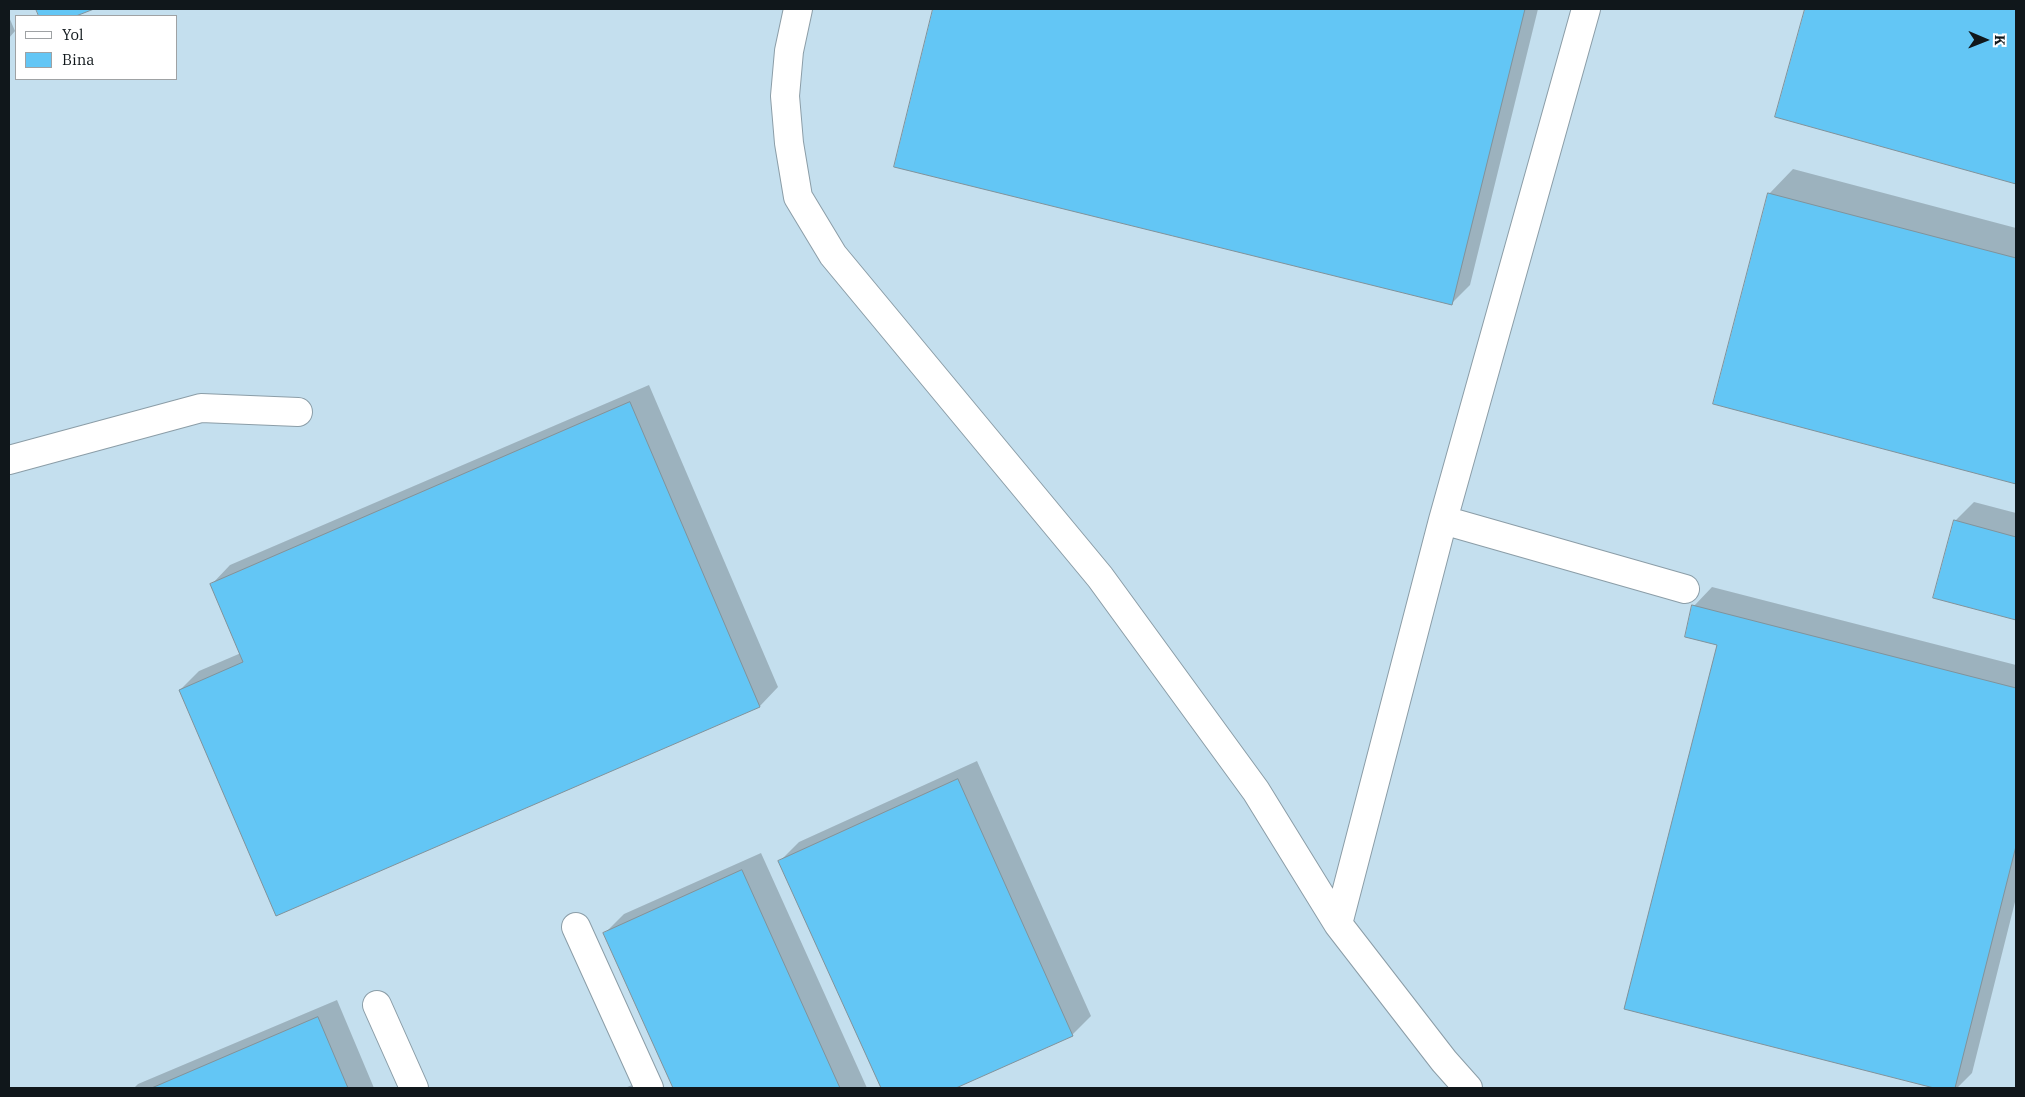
<!DOCTYPE html>
<style>
body{margin:0}
#map{position:relative;width:2025px;height:1097px;overflow:hidden;background:#d5e9f3;font-family:"IBM Plex Serif",serif}
canvas{display:block}
.frame{position:absolute;inset:0;border:10px solid #10171b;pointer-events:none}
.legend{position:absolute;left:15px;top:15px;width:162px;height:65px;box-sizing:border-box;background:#fff;border:1px solid #9fa2a4;margin:0;padding:6px 9px;list-style:none;font-size:15px;color:#10171b}
.legend li{display:flex;align-items:center;gap:10px;height:25px}
.legend b{width:25px;border:1px solid #9fa2a4}
.north{position:absolute;left:1960px;top:15px;width:50px;height:50px;-webkit-text-stroke:4px #fff;paint-order:stroke;rotate:91deg;font-size:14px;font-weight:700;line-height:20px;text-align:center;color:#10171b}
.north::after{content:'';display:block;margin:auto;width:18px;height:22px;background:#10171b;clip-path:polygon(50% 0,100% 100%,50% 72%,0 100%)}
</style>
<div id="map">
<canvas width="2025" height="1097"></canvas>
<div class="frame"></div>
<ul class="legend">
<li><b style="height:6px;background:#fff"></b>Yol</li>
<li><b style="height:14px;background:#63c6f5"></b>Bina</li>
</ul>
<div class="north">K</div>
</div>
<script>
const context = document.querySelector('canvas').getContext('2d');
context.lineJoin = 'round';
function paint(path, color) {
  context.fillStyle = color;
  context.fill(path, 'evenodd');
}
function trace(path, color, width, dash) {
  context.strokeStyle = color;
  context.lineWidth = width;
  context.lineCap = dash ? 'butt' : 'round';
  context.setLineDash(dash || []);
  context.stroke(path);
}
const built = new Path2D(`
 M9,9H2016V1088H9ZM16,16H176V79H16Z`);
const shadow = new Path2D(`
 M38,9H91L73,16H41Z
 M934,9H1538L1470,285L1451,304L895,166Z
 M1806,9H2016V183L1777,116Z
 M9,17L15,31L9,38Z
 M1793,169L2016,228V482L1714,403L1769,194Z
 M649,385L778,687L760,706L180,690L199,671L241,653L212,584L230,565Z
 M1974,502L2016,513V619L1935,597L1955,521Z
 M1712,587L2016,665V898L1972,1073L1957,1088H1939L1626,1008L1718,644L1694,606Z
 M977,761L1091,1016L1072,1035L953,1088H882L780,861L799,842Z
 M761,853L867,1088H674L605,933L624,914Z
 M337,1000L374,1088H134L138,1084Z
 M648,1078L652,1088H625Z`);
const building = new Path2D(`
 M36,9H94L76,16H39Z
 M933,9H1525L1452,305L894,167Z
 M1805,9H2016V184L1775,117Z
 M1768,193L2016,258V484L1713,404Z
 M630,402L760,707L276,916L179,690L243,662L210,584Z
 M1954,520L2016,537V620L1933,598Z
 M1692,605L2016,688V846L1955,1088H1934L1624,1009L1717,645L1685,637Z
 M958,779L1073,1036L956,1088H881L778,861Z
 M742,870L840,1088H673L603,933Z
 M318,1017L348,1088H152Z`);
const minor = new Path2D(`
 M798,9L789,51L785,96L789,143L798,197L833,255L1100,577L1256,791L1338,924L1444,1061L1468,1088
 M9,460L201,408L298,412
 M1443,520L1685,589
 M1338,924L1443,520L1586,9
 M576,927L649,1088
 M377,1005L414,1088`);
paint(built, '#c4dfee');
paint(shadow, '#0003');
paint(building, '#63c6f5');
trace(building, '#80939c', 1);
trace(minor, '#8b9da7', 30);
trace(minor, '#fff', 28);
</script>
